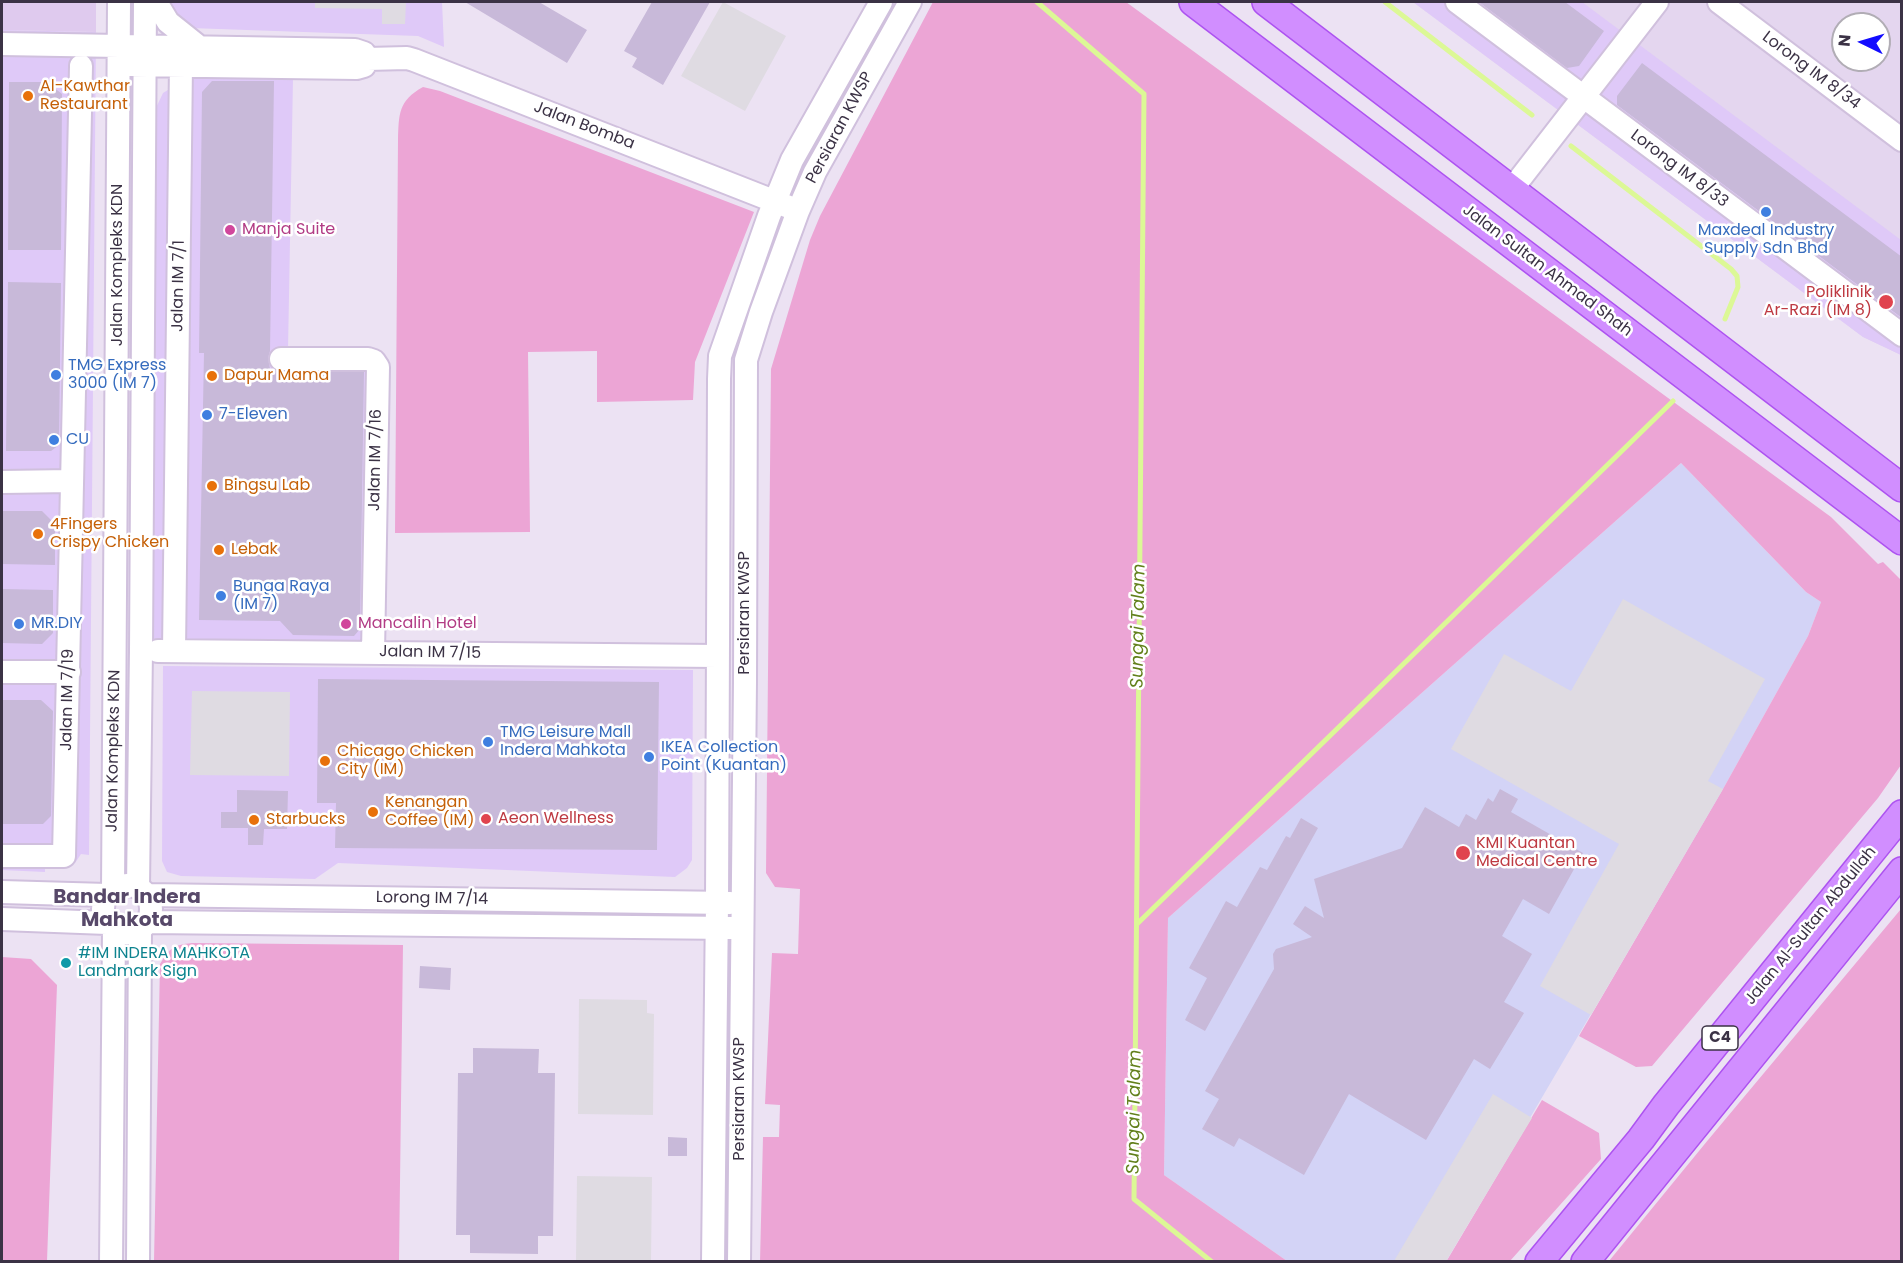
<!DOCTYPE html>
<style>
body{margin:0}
#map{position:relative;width:1903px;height:1263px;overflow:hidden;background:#ece2f3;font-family:Poppins,sans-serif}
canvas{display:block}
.frame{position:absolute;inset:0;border:3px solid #3b3245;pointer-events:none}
.north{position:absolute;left:1831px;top:12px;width:60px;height:60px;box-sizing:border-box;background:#fff;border:2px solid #b1adb5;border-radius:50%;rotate:275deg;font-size:16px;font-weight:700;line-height:24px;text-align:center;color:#3b3245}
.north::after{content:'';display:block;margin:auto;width:21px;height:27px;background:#130cff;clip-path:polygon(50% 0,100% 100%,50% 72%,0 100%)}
</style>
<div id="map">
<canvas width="1903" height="1263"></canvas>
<div class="frame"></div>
<div class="north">N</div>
</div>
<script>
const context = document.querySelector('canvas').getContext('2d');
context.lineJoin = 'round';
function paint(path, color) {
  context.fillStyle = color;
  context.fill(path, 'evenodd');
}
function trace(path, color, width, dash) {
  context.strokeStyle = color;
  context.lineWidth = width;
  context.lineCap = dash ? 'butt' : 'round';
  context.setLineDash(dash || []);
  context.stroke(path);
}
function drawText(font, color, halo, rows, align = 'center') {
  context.font = font + ' Poppins,sans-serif';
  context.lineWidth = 5;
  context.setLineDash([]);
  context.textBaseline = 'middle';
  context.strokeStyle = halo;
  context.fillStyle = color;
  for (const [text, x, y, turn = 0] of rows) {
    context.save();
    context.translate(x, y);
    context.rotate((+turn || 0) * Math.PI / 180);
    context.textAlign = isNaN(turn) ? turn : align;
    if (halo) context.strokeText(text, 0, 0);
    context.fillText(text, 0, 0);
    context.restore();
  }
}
const residential = new Path2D(`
 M1413,2H1901V355L1863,337ZM1843,24H1879V60H1843Z`);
const commercial = new Path2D(`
 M162,2H442L444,47L418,36L190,28Z
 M1413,2H1582L1901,240V355L1863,337Z
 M2,30L96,32L89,855L81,854L75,863H45V872L2,870Z
 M191,76L293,78L288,350L388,363L386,644L151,643L154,112L163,93Z
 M163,666L693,670L692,860L687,868L675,877L338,863L315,879L181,876L167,872L162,861Z`);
const education = new Path2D(`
 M2,2H96V32L2,30Z`);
const medical = new Path2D(`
 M1681,463L1806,592L1821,602L1808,636L1723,789L1446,1261H1287L1164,1175L1168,918Z`);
const green = new Path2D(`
 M933,2H1126L1831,517L1878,564L1883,562L1901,580V765L1878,798L1652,1066L1636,1067L1579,1036L1723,789L1808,636L1821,602L1806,592L1681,463L1168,918L1164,1175L1287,1261L760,1262L763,1137H779L780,1105L765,1104L772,953L798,954L800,889L775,887L766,873L771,369L810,240L820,216Z
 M423,87L440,91L754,212L695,362L693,400L597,402V351L528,352L530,532L395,533L398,140C399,114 398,101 423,87Z
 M1901,909V1261H1609L1708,1140Z
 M192,943L403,945L399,1261H154L160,964C170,948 173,945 192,943Z
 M2,957L31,959L57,985L47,1261H2Z
 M1542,1100L1599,1133L1601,1159L1510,1261L1446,1262Z`);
const parking = new Path2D(`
 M315,2H406L405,24H382V9L315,8Z
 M723,2L786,36L745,111L681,76Z
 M1623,599L1765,679L1708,781L1723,789L1591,1015L1540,986L1619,844L1451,749L1504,654L1571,691Z
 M192,691L290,692L289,776L190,775Z
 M579,999L647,1000V1013L654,1014L653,1115L578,1114Z
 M1493,1094L1532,1118L1446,1261H1394Z
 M577,1176L652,1177L651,1261H576Z`);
const stream = new Path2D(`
 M1037,2L1144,94L1134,1199L1212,1262
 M1385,2L1532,115
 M1571,146L1731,269L1737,276L1738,287L1725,319
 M1137,924L1673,401`);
const building = new Path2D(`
 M465,2H539L587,30L567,63Z
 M652,2H710L663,85L632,67L637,58L624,51Z
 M1479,2H1565L1604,31L1579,66L1567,68Z
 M1642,63L1902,257V318L1617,105V96Z
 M212,81H274L270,351L268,358L270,369L281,372H364L360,629L354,636L293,635L280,621L199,620L204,353H199L202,92Z
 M9,82H47L62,94L61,250H8Z
 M8,282L61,283L59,445L51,451H6Z
 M2,511H42L55,524V565L2,564Z
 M2,589L53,590V633L42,644L2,643Z
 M318,679L659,682L657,850L335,848L336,803H317Z
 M2,700H41L53,711L51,816L43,824H2Z
 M1500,789L1518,799L1511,812L1583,853L1549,914L1523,899L1502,936L1532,954L1504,1002L1524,1013L1490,1069L1474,1059L1426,1140L1349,1094L1304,1175L1239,1138L1234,1147L1202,1129L1219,1099L1205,1091L1274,969L1273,954L1276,949L1312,937L1293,924L1305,906L1324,918L1314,879L1402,848L1425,807L1459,827L1466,814L1476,820L1488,798L1493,802Z
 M237,790L288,791L287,829H264L263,845H248V828H221V812H237Z
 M1301,818L1318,828L1205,1031L1185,1020L1207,978L1189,968L1226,901L1237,907L1260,867L1267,870L1286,836L1290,838Z
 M420,966L451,968L450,990L419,988Z
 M473,1048L539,1049L538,1073H555L553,1236H538V1254L470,1253V1235H456L458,1073H473Z
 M668,1137L687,1138V1156H668Z`);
const minor = new Path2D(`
 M156,2L168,22L198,46
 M1457,2L1902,335
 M1719,2L1902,140
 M2,44L355,50L364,53L367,59
 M367,59L407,58L414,60L789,207
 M130,65L357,68L364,66L367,59
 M1512,189L1657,2
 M281,359H368L374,361L378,367L373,653
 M2,482L71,481
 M158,651L718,656
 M174,651L181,64
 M2,672H69
 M2,856H64L81,66
 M103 909a24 24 0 1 1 48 0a24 24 0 1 1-48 0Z
 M138,887L141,650L145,2
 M113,889L119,2
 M2,892L107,895
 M147,895L730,903
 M2,919L107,923
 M148,922L731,928
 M111,1262L114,930
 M138,1262L140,930
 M713,1262L717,903L719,379L720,356L769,216L792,160L881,2
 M739,1262L745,682L746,360L761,312L798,211L815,172L910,2`);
const major = new Path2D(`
 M1193,2L1902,541
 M1266,2L1902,488
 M1539,1262L1641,1139L1666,1105L1902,814
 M1585,1262L1902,871`);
const markers = [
 [28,96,6,"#e8710a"],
 [1766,212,6,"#3f7fe0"],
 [230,230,6,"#d1479c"],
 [1886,302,8,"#e0444e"],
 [56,375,6,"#3f7fe0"],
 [212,376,6,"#e8710a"],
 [207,415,6,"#3f7fe0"],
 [54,440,6,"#3f7fe0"],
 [212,486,6,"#e8710a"],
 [38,534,6,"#e8710a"],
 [219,550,6,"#e8710a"],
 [221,596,6,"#3f7fe0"],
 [19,624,6,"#3f7fe0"],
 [346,624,6,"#d1479c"],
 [488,742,6,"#3f7fe0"],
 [649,757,6,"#3f7fe0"],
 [325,761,6,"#e8710a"],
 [373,812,6,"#e8710a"],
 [486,819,6,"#e0444e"],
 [254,820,6,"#e8710a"],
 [1463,853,8,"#e0444e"],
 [66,963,6,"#0f9aa8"]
];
const shields = [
 [1720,1038,36]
];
const shieldNames = [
 ["C4",1720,1038]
];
const streetNames = [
 ["Lorong IM 8/34",1811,71,37],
 ["Jalan Bomba",584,126,21],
 ["Persiaran KWSP",840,128,-62],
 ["Lorong IM 8/33",1679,169,37],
 ["Jalan Kompleks KDN",118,265,-90],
 ["Jalan Sultan Ahmad Shah",1547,271,37],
 ["Jalan IM 7/1",179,286,-89],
 ["Jalan IM 7/16",376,460,-89],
 ["Persiaran KWSP",745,613,-90],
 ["Jalan IM 7/15",430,653,1],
 ["Jalan IM 7/19",68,700,-89],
 ["Jalan Kompleks KDN",114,751,-89],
 ["Lorong IM 7/14",432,899,1],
 ["Jalan Al-Sultan Abdullah",1811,926,-51],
 ["Persiaran KWSP",740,1099,-90]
];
const foodNames = [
 ["Al-Kawthar",40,87],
 ["Restaurant",40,105],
 ["Dapur Mama",224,376],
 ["Bingsu Lab",224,486],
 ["4Fingers",50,525],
 ["Crispy Chicken",50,543],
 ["Lebak",231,550],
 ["Chicago Chicken",337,752],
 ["City (IM)",337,770],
 ["Kenangan",385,803],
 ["Coffee (IM)",385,821],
 ["Starbucks",266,820]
];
const hotelNames = [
 ["Manja Suite",242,230],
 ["Mancalin Hotel",358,624]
];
const shopNames = [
 ["Maxdeal Industry",1766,231,"center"],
 ["Supply Sdn Bhd",1766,249,"center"],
 ["TMG Express",68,366],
 ["3000 (IM 7)",68,384],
 ["7-Eleven",219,415],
 ["CU",66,440],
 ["Bunga Raya",233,587],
 ["(IM 7)",233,605],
 ["MR.DIY",31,624],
 ["TMG Leisure Mall",500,733],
 ["Indera Mahkota",500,751],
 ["IKEA Collection",661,748],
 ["Point (Kuantan)",661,766]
];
const healthNames = [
 ["Poliklinik",1872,293,"right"],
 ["Ar-Razi (IM 8)",1872,311,"right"],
 ["Aeon Wellness",498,819],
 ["KMI Kuantan",1476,844],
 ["Medical Centre",1476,862]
];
const cultureNames = [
 ["#IM INDERA MAHKOTA",78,954],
 ["Landmark Sign",78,972]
];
const waterNames = [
 ["Sungai Talam",1139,626,-89],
 ["Sungai Talam",1135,1112,-89]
];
const quarterNames = [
 ["Bandar Indera",127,898],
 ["Mahkota",127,921]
];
paint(residential, '#e4d6ef');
paint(commercial, '#dfc9f8');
paint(education, '#dfcaee');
paint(medical, '#d3d3f6');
paint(green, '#eca5d5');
paint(parking, '#dfdbe2');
trace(stream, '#dcf896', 5);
paint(building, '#c8b9d9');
trace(minor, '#d0c0dd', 26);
trace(major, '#ad53f0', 30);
trace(minor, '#fff', 22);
trace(major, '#d18eff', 27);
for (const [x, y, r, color] of markers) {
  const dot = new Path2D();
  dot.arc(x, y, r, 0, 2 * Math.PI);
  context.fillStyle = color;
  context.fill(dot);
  trace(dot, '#fff', 2);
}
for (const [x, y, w] of shields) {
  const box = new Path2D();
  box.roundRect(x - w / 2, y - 12, w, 24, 4.5);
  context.fillStyle = '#fff';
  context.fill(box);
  trace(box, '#3b3245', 1.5);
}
drawText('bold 15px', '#3b3245', null, shieldNames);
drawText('16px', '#3b3245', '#fff', streetNames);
drawText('16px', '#c56008', '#fff', foodNames, 'left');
drawText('16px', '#b23c85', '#fff', hotelNames, 'left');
drawText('16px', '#366cbe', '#fff', shopNames, 'left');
drawText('16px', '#be3a42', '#fff', healthNames, 'left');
drawText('16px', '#0d838f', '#fff', cultureNames, 'left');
drawText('italic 18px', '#62801b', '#fff', waterNames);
drawText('bold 20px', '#574869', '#fff', quarterNames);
</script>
